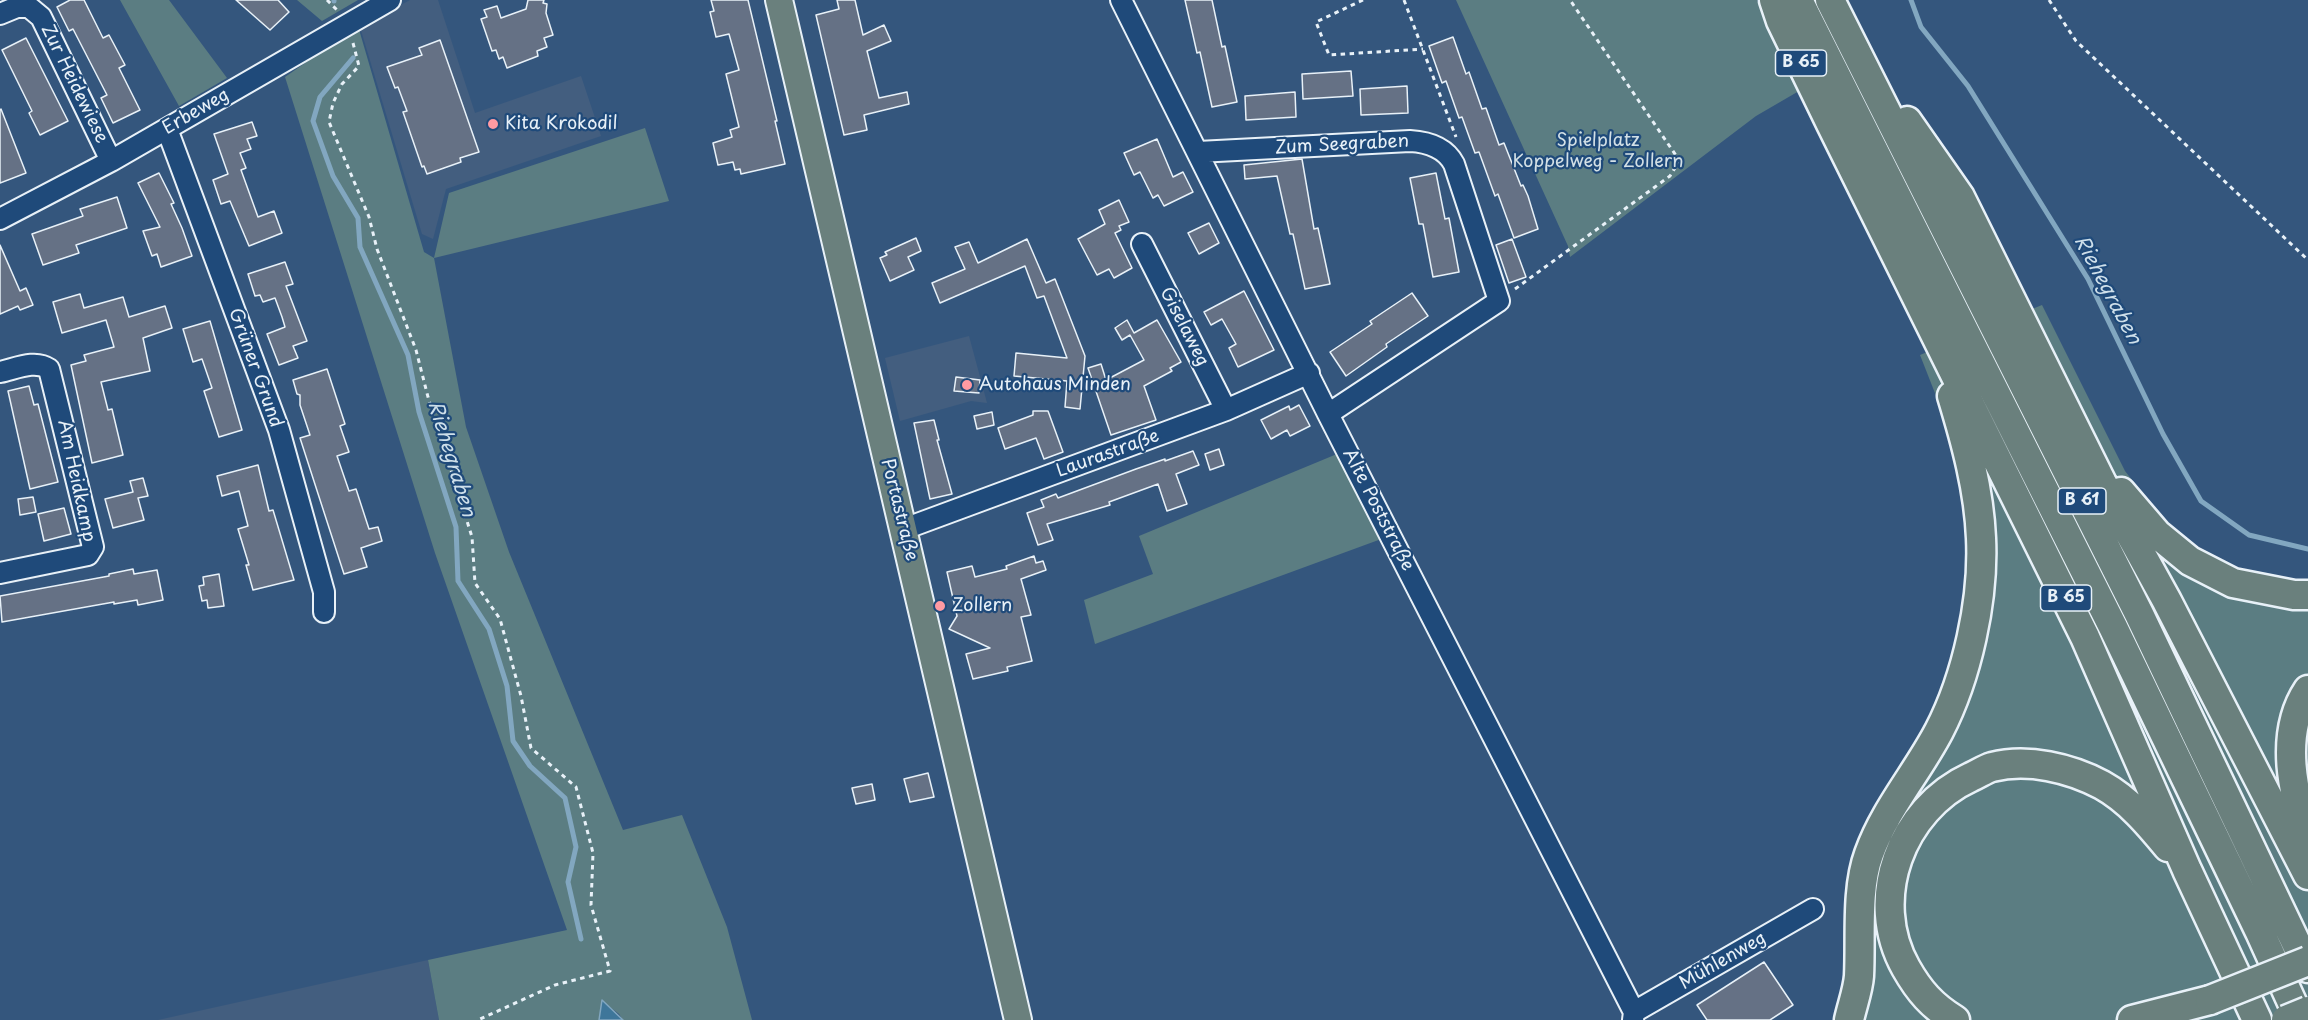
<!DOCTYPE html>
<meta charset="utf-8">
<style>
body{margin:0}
canvas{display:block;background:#34567d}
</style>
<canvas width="2308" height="1020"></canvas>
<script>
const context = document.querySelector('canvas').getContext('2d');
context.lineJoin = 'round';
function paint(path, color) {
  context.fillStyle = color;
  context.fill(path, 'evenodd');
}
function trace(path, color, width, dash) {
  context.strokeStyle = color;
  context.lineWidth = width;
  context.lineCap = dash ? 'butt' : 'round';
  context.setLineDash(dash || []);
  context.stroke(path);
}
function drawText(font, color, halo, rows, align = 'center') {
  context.font = font + ' "Playpen Sans",sans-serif';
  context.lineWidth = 4.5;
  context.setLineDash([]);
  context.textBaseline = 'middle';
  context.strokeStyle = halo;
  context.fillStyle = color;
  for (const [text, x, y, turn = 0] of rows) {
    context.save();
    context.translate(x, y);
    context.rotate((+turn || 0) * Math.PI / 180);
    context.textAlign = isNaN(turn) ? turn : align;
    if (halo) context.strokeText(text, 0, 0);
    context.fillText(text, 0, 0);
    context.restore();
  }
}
const built = new Path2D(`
 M410,0H438L475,113L581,76L601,136L446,189L433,239L422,234L360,27Z
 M969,336L987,403L971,401L900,421L885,358Z
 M428,960L439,1020H158Z`);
const green = new Path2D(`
 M120,0H169L227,78L179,106Z
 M297,0H358L322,21Z
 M1456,0H1757L1799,91L1756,116L1570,257L1568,246Z
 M358,26L424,252L434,258L449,193L645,128L669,201L434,258L466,427L509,552L623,830L682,815L727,927L752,1020H623L619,1014L602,1001L599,1020H439L428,960L567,930L435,553L285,77Z
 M2042,305L2125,471L2167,525L2208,559L2265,579L2308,580V1020H1837L1846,983L1844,932L1850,871L1870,818L1931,720L1953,662L1968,598L1971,552L1955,444L1920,355Z
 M1337,454L1384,538L1095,644L1084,600L1153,574L1139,536Z`);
const water = new Path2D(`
 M602,1000L623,1020H599Z`);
const stream = new Path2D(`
 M334,0V1
 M1911,0L1921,27L1968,86L2088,279L2163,434L2201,501L2249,535L2308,549
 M353,58L320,97L313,121L333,176L358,218L360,247L408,355L419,412L456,527L458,581L489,629L507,686L513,741L530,766L565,798L576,847L568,882L581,939`);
const building = new Path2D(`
 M70,0H84L103,38L109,35L125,65L119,68L140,110L113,123L101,98L107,95L73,29L69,31L57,7Z
 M236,0H278L289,12L270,30Z
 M528,0H544L543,3L547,4L546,13L553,35L544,38L547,47L537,51L538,56L507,68L503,57L499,59L496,50L492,51L481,19L487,17L484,10L497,6L501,18L526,9Z
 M711,0H748L777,121H775L785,164L741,174L740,169L735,170L733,162L718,165L713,143L732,137L730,130L739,127L726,74L739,70L729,34L716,37L710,12L714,11Z
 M837,0H855L863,35L884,25L891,41L867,51L879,98L907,92L909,104L864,115L867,130L844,135L816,15L839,9Z
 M1185,0H1212L1222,47L1225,46L1237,102L1212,107L1200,52L1197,53Z
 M1453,37L1466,74L1469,72L1482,109L1486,108L1499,145L1504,143L1521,186L1523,185L1528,196L1538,229L1514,238L1498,194L1495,196L1479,152L1475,153L1462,117L1459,118L1446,81L1442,83L1429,46Z
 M26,38L68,121L40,135L29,113L32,111L2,50Z
 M440,40L479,152L460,158L461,162L427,174L424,166L422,167L403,112L407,111L398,87L395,88L387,67L422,55L419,48Z
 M1351,71L1353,96L1303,99L1302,74Z
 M1407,86L1408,113L1361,115L1360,89Z
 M1295,92L1296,117L1246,120L1245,96Z
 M1,109L26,173L0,183V110Z
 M252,122L257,136L247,139L251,149L240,153L246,168L241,170L258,217L274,211L282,233L249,246L230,201L221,204L213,180L228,174L214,134Z
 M1157,139L1173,177L1183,172L1193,192L1164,206L1158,195L1153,198L1140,172L1134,175L1124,153Z
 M1302,159L1314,229L1318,228L1330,284L1305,289L1293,234H1290L1277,176L1245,179L1244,165Z
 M159,173L174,203L171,204L182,228L192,256L161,267L157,254L152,256L143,231L160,227L138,183Z
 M1436,173L1445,219L1449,218L1459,272L1433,277L1423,224H1419L1410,178Z
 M117,197L127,228L76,245L79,253L43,265L32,234L83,216L80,209Z
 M1119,200L1129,222L1119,226L1121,230L1115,233L1132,268L1114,278L1109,269L1097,275L1078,239L1105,224L1099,210Z
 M1209,223L1219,243L1199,254L1188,233Z
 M916,238L921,251L908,257L914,270L890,281L880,258L887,255L885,252Z
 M1027,239L1046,283L1055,279L1085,356L1080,409L1065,407L1067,381L1014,376L1016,353L1067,358L1044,296L1037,298L1025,266L940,303L932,283L965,269L955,247L969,242L978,263Z
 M1512,239L1526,277L1509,283L1496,245Z
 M0,245L20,291L26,288L33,305L20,310L18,306L0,314Z
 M285,262L293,284L286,286L307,341L293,346L298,358L279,365L267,334L285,327L282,317L275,298L263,302L260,295L255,296L248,274Z
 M1244,291L1274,350L1238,367L1229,348L1236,344L1222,319L1211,325L1204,312Z
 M1412,293L1428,316L1386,344L1387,347L1346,376L1330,352L1372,324L1370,321Z
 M80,294L84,308L123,297L129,317L165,306L172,328L143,338L150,371L101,382L108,410L112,409L123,455L92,463L71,365L86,361L84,355L114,347L106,320L62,333L53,302Z
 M1127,320L1134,333L1157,320L1181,362L1170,368L1172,371L1144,386L1156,420L1111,435L1088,368L1101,364L1106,380L1144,360L1130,335L1122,340L1115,328Z
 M210,321L242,430L219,437L204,391L212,388L202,359L193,362L183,329Z
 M327,369L345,424L340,426L349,452L337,456L349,491L356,489L369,529L378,527L382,541L361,548L367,567L344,574L300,438L310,435L300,405V395L297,394L293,380Z
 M956,377L980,380L979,393L954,391Z
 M29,386L34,405L38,404L58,482L30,489L8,391Z
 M1299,405L1310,426L1290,436L1287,430L1271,439L1261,420L1289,406L1290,410Z
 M1033,411H1048L1063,452L1044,459L1036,438L1005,449L998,428L1033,415Z
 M992,412L994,425L977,429L974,416Z
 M934,420L939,440H937L952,494L930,499L914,423Z
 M1219,449L1224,465L1210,470L1205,454Z
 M1193,451L1199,465L1176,474L1187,504L1167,511L1158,484L1109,502L1110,505L1047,524L1053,540L1038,545L1027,513L1044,507L1041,500L1056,494L1058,498L1136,469L1165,459V461Z
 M258,465L269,511L273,510L294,580L253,590L246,565H249L238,529L248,526L239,491L222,496L217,476Z
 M143,478L148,496L138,498L144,520L113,528L105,499L133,492L130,481Z
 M33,497L36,512L20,515L18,499Z
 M64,508L71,534L44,541L38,514Z
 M1034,556L1036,563L1043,561L1046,570L1021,579L1031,615L1021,617L1032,661L1007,667L1008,671L973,679L966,654L990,648L949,629L957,616L947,572L972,566L975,577L1007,569L1006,566Z
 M133,569L134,574L157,570L163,600L138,605L137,600L114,604V602L2,622L0,596L109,576V574Z
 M219,574L224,606L208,608L207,600L202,601L199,586L204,585L203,577Z
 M928,773L934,797L910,802L904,779Z
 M872,784L875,800L856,804L852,788Z
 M1764,962L1793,1005L1770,1020H1707L1697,1005Z`);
const path = new Path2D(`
 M327,0L338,11
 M1363,0L1316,22L1329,55L1423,49
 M1404,0L1456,137
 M2049,0L2076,41L2308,260
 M353,43L359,66L342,84L333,103L329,122L369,217L377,249L416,350L428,397L472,537L475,583L500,619L521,696L531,748L576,787L593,853L591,905L610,971L555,985L478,1020
 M1515,289L1670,176L1678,163L1677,157L1570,0`);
const minor = new Path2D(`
 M1121,0L1328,414L1634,1012L1633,1020
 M0,14L17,7H29L41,17L111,161
 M167,129L279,430L324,592V612
 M1198,152L1410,141C1428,142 1445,147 1454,164L1499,301L1328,414
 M0,219L111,161L390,0
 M1142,244L1226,410
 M0,372C15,369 35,359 49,369L93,547L88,555L0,573
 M904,529L1226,410L1309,373
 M1634,1012L1813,909`);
const major = new Path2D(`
 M779,0L1018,1020`);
const highway = new Path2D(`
 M1774,0L1781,21L1831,124L2085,637L2187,870L2257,1020
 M1798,0L2113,627L2260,932L2300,1020
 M1830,0L2139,614L2308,968
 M1907,121L1960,197L2102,483L2167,601L2308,875
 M2121,492L2157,534L2190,561L2233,583L2294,595H2308
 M2308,690C2278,735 2294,795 2308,843
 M1849,1020C1852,1006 1858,990 1859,976C1861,938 1856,889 1869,854C1885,809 1917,773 1939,731C1967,677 1984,600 1981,538C1979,490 1966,442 1952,396
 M1955,1020C1932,1006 1919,991 1906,968C1867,899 1901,809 1971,777C1978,774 1985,769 1992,767C2028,758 2070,768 2102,785C2129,800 2149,824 2168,847
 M2132,1020L2210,1000`);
const highwayBridge = new Path2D(`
 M2210,1000L2308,961
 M2286,1020L2308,1011`);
const markers = [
 [493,124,6,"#ff9aa2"],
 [967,385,6,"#ff9aa2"],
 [940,606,6,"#ff9aa2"]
];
const shields = [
 [1801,63,51],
 [2082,501,48],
 [2066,598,51]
];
const shieldNames = [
 ["B 65",1801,63],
 ["B 61",2082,501],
 ["B 65",2066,598]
];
const streetNames = [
 ["Zur Heidewiese",74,84,64],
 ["Erbeweg",196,112,-30],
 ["Zum Seegraben",1342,145,-3],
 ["Giselaweg",1184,327,63],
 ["Grüner Grund",255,368,70],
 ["Laurastraße",1108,454,-20],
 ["Am Heidkamp",76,481,78],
 ["Portastraße",899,510,76],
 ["Alte Poststraße",1378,510,63],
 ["Mühlenweg",1723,961,-30]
];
const poiNames = [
 ["Kita Krokodil",505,124],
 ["Autohaus Minden",979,385],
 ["Zollern",952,606]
];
const parkNames = [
 ["Spielplatz",1598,141],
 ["Koppelweg - Zollern",1598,162]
];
const waterNames = [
 ["Riehegraben",2107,290,62],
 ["Riehegraben",451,459,73]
];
paint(built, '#435e7f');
paint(green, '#5b7d82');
paint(water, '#3e769a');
trace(water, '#82a7c0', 1.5);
trace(stream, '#82a7c0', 5);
paint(building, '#657185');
trace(building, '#e8f1f8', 1.5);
trace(minor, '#e8f1f8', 24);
trace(major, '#e8f1f8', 30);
trace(highway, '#e8f1f8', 33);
trace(path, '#e8f1f8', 3, [4.5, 4.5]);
trace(minor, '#1f4a7a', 20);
trace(major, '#6a807d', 26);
trace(highway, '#6a807d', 28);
trace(highwayBridge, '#e8f1f8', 33, []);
trace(highwayBridge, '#6a807d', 28);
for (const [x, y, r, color] of markers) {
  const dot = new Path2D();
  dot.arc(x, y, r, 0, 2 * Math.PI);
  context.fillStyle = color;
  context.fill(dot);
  trace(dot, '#1f4a7a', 2);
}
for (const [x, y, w] of shields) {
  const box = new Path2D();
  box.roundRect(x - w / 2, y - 13, w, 26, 4.5);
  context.fillStyle = '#1f4a7a';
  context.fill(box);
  trace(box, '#e8f1f8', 1.5);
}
drawText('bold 16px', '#e8f1f8', null, shieldNames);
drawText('18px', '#e8f1f8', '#1f4a7a', streetNames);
drawText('18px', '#e8f1f8', '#1f4a7a', poiNames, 'left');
drawText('18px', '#d3e0e6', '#1f4a7a', parkNames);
drawText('italic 20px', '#cedfea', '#1f4a7a', waterNames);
</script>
